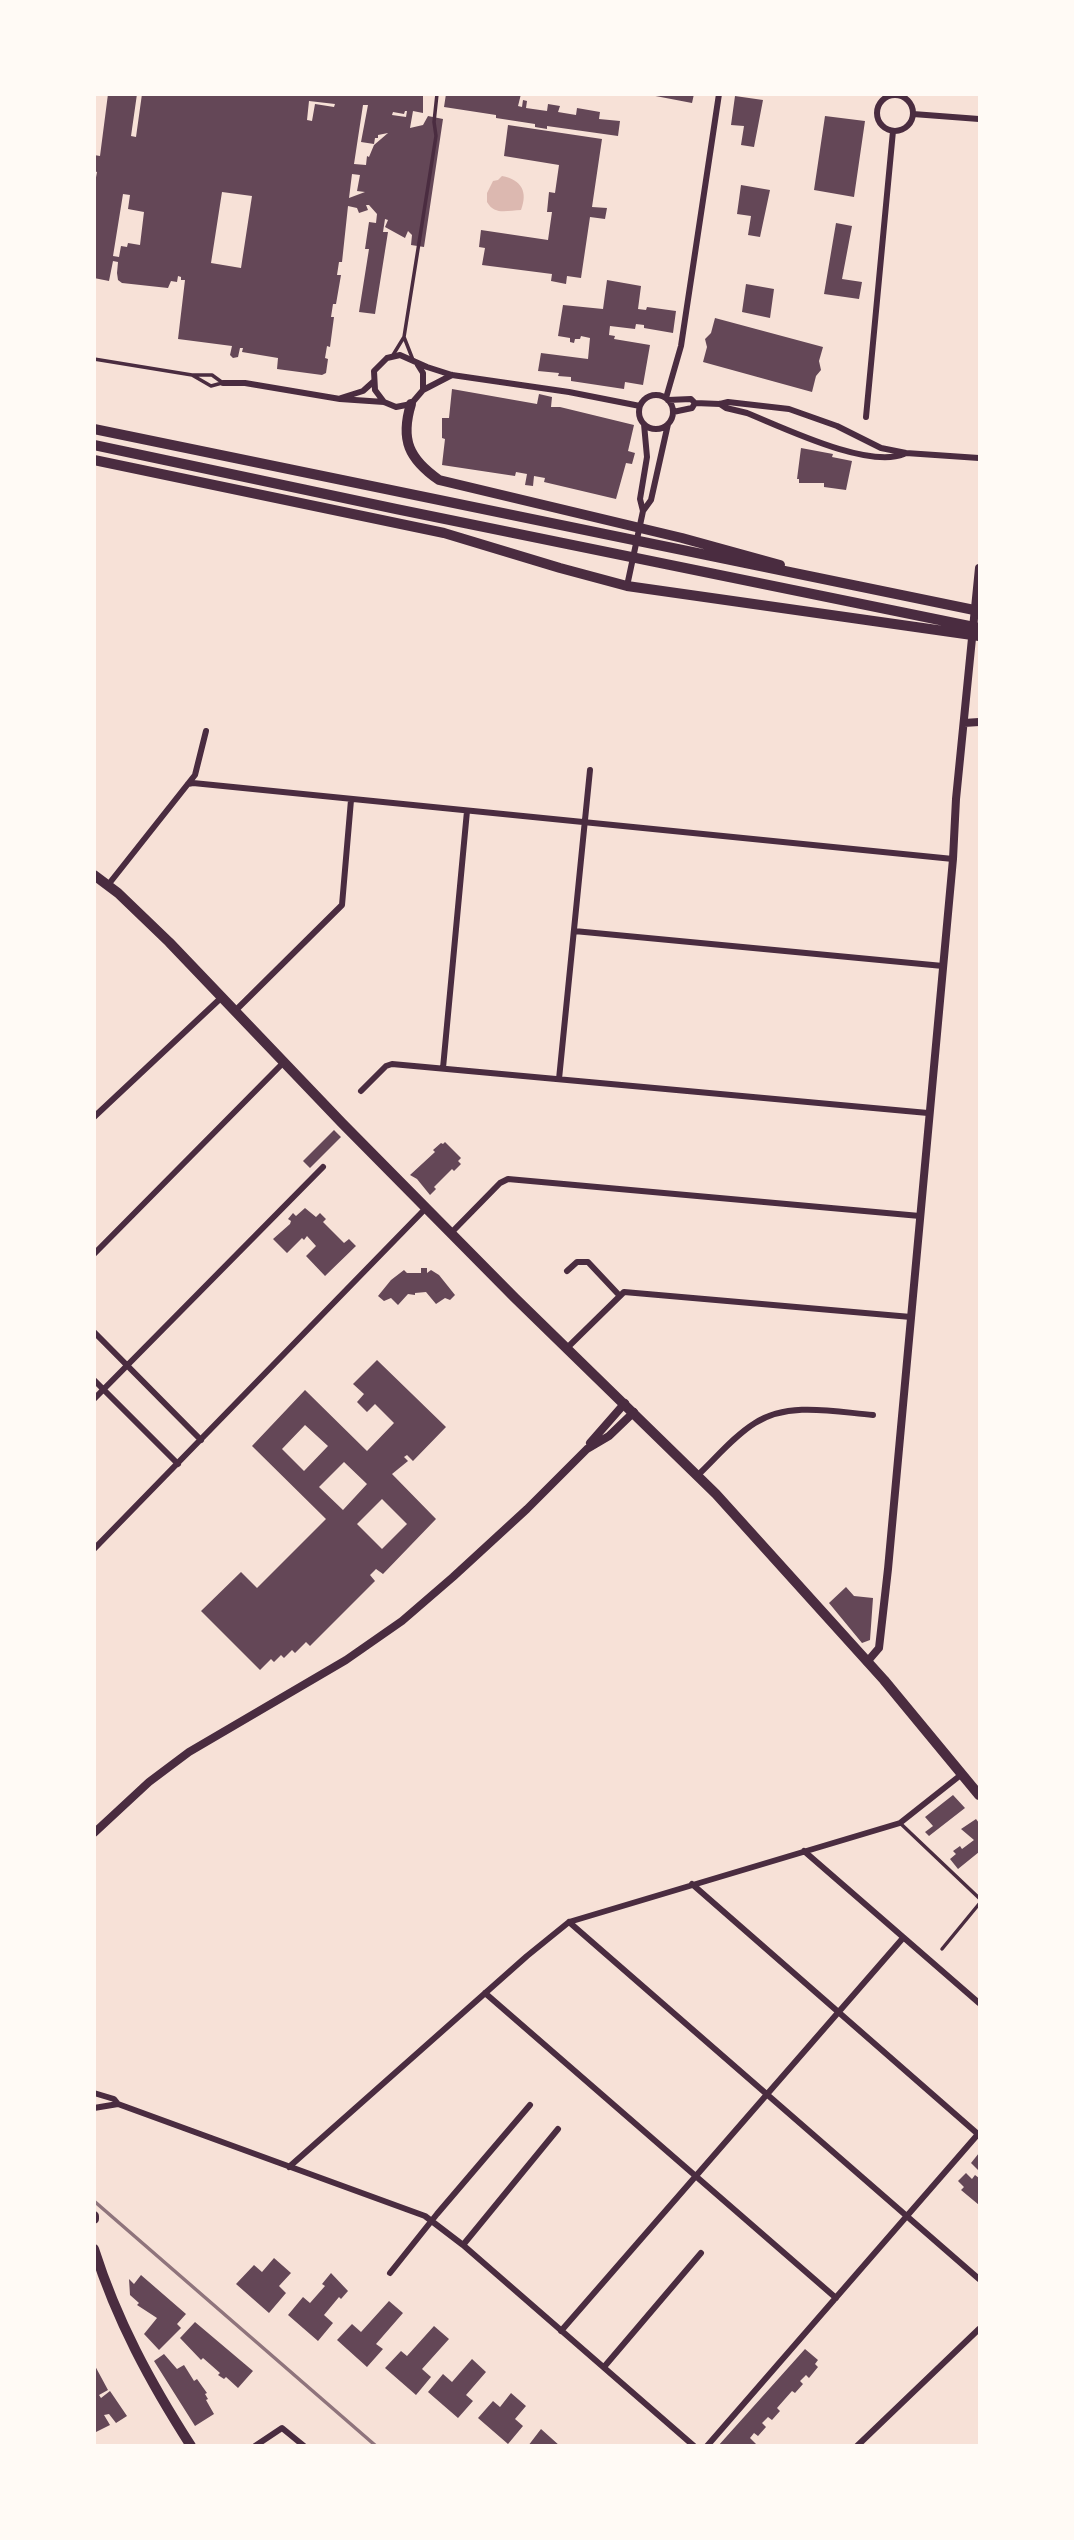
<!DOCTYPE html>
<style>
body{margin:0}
#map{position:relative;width:1074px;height:2540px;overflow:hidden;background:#f7e1d7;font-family:Mulish,sans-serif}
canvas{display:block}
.frame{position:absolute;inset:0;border:96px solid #fffaf5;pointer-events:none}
</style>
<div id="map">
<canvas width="1074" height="2540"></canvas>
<div class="frame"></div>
</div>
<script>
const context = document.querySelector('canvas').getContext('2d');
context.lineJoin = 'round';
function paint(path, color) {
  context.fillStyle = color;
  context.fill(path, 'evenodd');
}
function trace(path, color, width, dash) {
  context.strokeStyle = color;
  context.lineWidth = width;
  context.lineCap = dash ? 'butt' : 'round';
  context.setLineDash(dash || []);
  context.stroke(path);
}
const water = new Path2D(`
 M502,176C522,180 528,192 521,210C508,210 495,216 487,202V193L493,181L498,180Z`);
const building = new Path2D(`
 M108,94H137L131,136L136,137L142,94H423V113L413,111L410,128L423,125L428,116L443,119L424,247L411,245L412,235L408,231L405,238L385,227L388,220L385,219L383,232H388L375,314L359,312L369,249H365L369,222L376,223L377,214L369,205H366L368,210L359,213L357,208L348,206L342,262H339L337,275H341L336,304H333L331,317H334L330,347L327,346L325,358L328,359L326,373L322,375L277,369L278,358L242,352L243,348H240L238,357L233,358L230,355L232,346L178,339L185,280H181V277L178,276L177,282L171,281L168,288L122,283L118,280L117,273L118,262L113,261L109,281L94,278V188L97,172L94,171V155L100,156ZM309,101L335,104L334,107L315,104L312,121L307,120ZM363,105H368L361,142L374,144L375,138H378V135L388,133L374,145L369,157L367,156L366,165L354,164ZM405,111H407L406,117L392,115L393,112L404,114ZM352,174L360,175L357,191L365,192L349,198ZM222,192L252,196L241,268L211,263ZM123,194L130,195L128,209L144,212L140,245L128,243L127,247L121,246L119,257L113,256Z
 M446,94H521L518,106L522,107L523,100L527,101L526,108L547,111L548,104L560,106L558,112L576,115L577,108L600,112L599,119L620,121L618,136L547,126V129L535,127V124L496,118V115L444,107Z
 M645,94H694L692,103Z
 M735,96L763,100L754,147L741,145L744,126L731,125Z
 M825,116L865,121L854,197L814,190Z
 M508,125L602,139L592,207L607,208L605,219L590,217L581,278L567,276L566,284L551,281L552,274L482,265L485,248L479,247L481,230L548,240L552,212H547L549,192L555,193L559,165L504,156Z
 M741,185L770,190L760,237L748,235L751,216L737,214Z
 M836,223L852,226L842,279L862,282L859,299L824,294Z
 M607,280L641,286L638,309L646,310L647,307L676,311L673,333L644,328V325L636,324L635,329L610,326L609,335L615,336L614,339L650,345L643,385L625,382L624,389L571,381V377L558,376L559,373L538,371L541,353L588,359L590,338L581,336L580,339H575L574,343L570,342V338L558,336L563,305L603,309Z
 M746,284L774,289L770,318L742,312Z
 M715,318L823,347L819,361L821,370L816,376L812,392L703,362L707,347L705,339L711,333Z
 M452,389L537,404L539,394L552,397L551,407H560L634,425L628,451L635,453L632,464L626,463L616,499L544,482L545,478L534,476L533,486L525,485L527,474L516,472L515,476L442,465L445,439L442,438V418H449Z
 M801,448L833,454L832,457L852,461L846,490L824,487V483H799V479H797Z
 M334,1130L341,1137L310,1168L303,1161Z
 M445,1142L461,1158L458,1161L461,1164L454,1171L452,1169L434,1187L436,1189L430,1195L417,1179L410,1175L435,1152L433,1150L441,1143L443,1144Z
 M305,1208L316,1217L320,1213L326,1219L323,1222L344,1243L349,1239L356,1246L325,1276L306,1256L316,1246L307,1236L304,1240L302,1238L287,1253L273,1239L290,1224L291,1221L288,1219L293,1213L296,1216Z
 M421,1268H427V1273L431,1270L439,1275L455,1295L450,1300L445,1298L436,1304L426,1292L415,1293V1295L408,1294L398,1305L391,1298L384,1301L378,1296L391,1280L404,1270L407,1273H421Z
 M377,1360L446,1427L413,1461L407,1455L404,1457L408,1461L392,1474L436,1519L383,1574L376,1569L370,1575L375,1581L310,1646L306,1642L295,1653L292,1650L284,1658L281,1655L274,1662L271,1659L260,1670L201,1611L241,1572L257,1588L326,1519L252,1446L305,1390L367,1451L394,1423L375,1404L367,1412L357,1402L364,1394L353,1384ZM305,1425L328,1446L304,1471L282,1449ZM344,1462L367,1484L343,1510L319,1487ZM382,1499L407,1524L382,1549L357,1524Z
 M846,1587L854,1596L873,1598L870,1640L862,1643L829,1603Z
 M953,1795L965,1808L929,1836L925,1832L933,1826L925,1817Z
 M976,1819L979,1823V1852L958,1869L950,1859L956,1854L953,1851L960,1846L962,1849L974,1840L961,1829Z
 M979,2153V2171L971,2163Z
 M966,2173L972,2179L975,2175L979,2178V2205L961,2190L964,2187L958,2181Z
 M274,2258L291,2273L279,2286L286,2293L269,2313L236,2284L254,2265L262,2272Z
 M331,2273L348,2291L341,2299L339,2297L324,2315L333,2323L318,2341L288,2315L303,2297L310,2303L325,2286L322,2284Z
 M141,2275L186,2314L177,2324L181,2328L159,2350L144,2334L157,2318L137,2305L139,2303L130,2295L129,2279L134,2284Z
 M389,2301L403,2313L376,2344L383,2349L367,2367L337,2340L352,2324L361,2332Z
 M195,2322L253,2371L238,2388L226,2377L224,2379L218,2375L220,2373L203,2358L201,2360L180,2338Z
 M434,2326L449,2339L422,2369L431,2377L416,2395L385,2368L401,2351L407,2356Z
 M805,2349L818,2360L815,2364L818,2367L809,2378L806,2375L800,2381L803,2384L795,2393L792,2391L777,2408L780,2411L772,2420L768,2417L762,2423L766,2427L758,2436L754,2433L750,2438L758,2446H718Z
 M164,2354L177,2369L184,2365L194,2381L197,2379L207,2393L205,2394L208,2399L206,2400L214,2414L195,2426L154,2361Z
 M472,2359L486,2372L466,2395L473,2401L458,2418L428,2392L443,2374L452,2382Z
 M94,2364L108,2390L99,2395L101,2398L110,2391L127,2416L116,2423L109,2414L104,2415L110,2425L94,2433Z
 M511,2393L526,2406L515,2419L523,2426L508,2444L478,2418L493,2401L500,2407Z
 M541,2429L560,2446H528Z`);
const service = new Path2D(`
 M404,337L413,360
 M393,355L404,337L436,136L434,122L437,94
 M94,359L192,375H212L223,383
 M192,375L211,386L222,383
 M900,1823L979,1898
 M942,1949L979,1904`);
const minor = new Path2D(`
 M877 113a18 18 0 1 1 36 0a18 18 0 1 1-36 0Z
 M913,114L979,119
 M418,365L423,373V390
 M223,383H245L340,399L384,402L396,407L411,404L423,390L452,375
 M639 412a17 17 0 1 1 34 0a17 17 0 1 1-34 0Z
 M341,398L363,391L373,382
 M666,398L681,346L719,94
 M668,400L691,399L695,403L720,404L728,402L789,409L837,426L881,448L906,453L979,458
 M384,402L375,390L374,371L387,358L400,355L427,367L452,375L569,392L640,406
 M720,404L726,408L747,413C784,428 868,469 904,454
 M673,412L692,408L695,403
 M866,417L893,131
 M643,511L640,499L647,457L644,424
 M627,586L643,511L651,500L668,424
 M188,784L193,783L953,859
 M108,885L195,775L206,731
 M574,931L943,966
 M235,1011L342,905L351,800
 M443,1068L467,811
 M559,1079L590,770
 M361,1091L386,1066L392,1064L928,1113
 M94,1117L222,997
 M451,1233L500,1183L508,1179L920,1216
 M94,1254L284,1062
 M567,1271L577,1262H588L619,1295
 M94,1332L201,1440
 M568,1347L624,1292L911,1317
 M94,1380L178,1464
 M94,1399L323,1167
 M698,1475C716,1458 734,1436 755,1423C789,1401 836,1412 873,1415
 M94,1549L426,1208
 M804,1851L979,2003
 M692,1884L979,2135
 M569,1922L979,2279
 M485,1993L836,2298
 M94,2093L114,2099L118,2104L425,2216L463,2245L694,2446
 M94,2108L118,2104
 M289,2167L527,1956L569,1922L900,1823L962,1774
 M463,2245L558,2129
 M390,2273L437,2214L530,2105
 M561,2331L903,1938
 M604,2367L701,2253
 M255,2446L282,2428L304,2446
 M707,2446L979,2133
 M857,2446L979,2329`);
const tertiary = new Path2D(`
 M964,723L979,722
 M590,1443L625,1403
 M867,1662L879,1648L888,1569L953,859L956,799L979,568
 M94,1833L149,1782L189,1752L346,1660L402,1621L453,1577L527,1509L587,1449L609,1436L634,1412`);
const primary = new Path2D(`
 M94,875L118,893L169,942L342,1123L515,1298L716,1494L884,1680L979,1795
 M94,2216V2219
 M94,2249C117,2321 150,2382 191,2446`);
const trunk = new Path2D(`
 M411,404C400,440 409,459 439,480L682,538L780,565
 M94,429L979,611
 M94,445L396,509L979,628
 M94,460L444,533L560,568L627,586L979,636`);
const rail = new Path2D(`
 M94,2201L376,2446`);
paint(water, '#dcb8b0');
paint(building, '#644757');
trace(service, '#4a2c40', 3.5);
trace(minor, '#4a2c40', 6);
trace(tertiary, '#4a2c40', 8);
trace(primary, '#4a2c40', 10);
trace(trunk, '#4a2c40', 10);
trace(rail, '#8f747c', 3.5);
</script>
